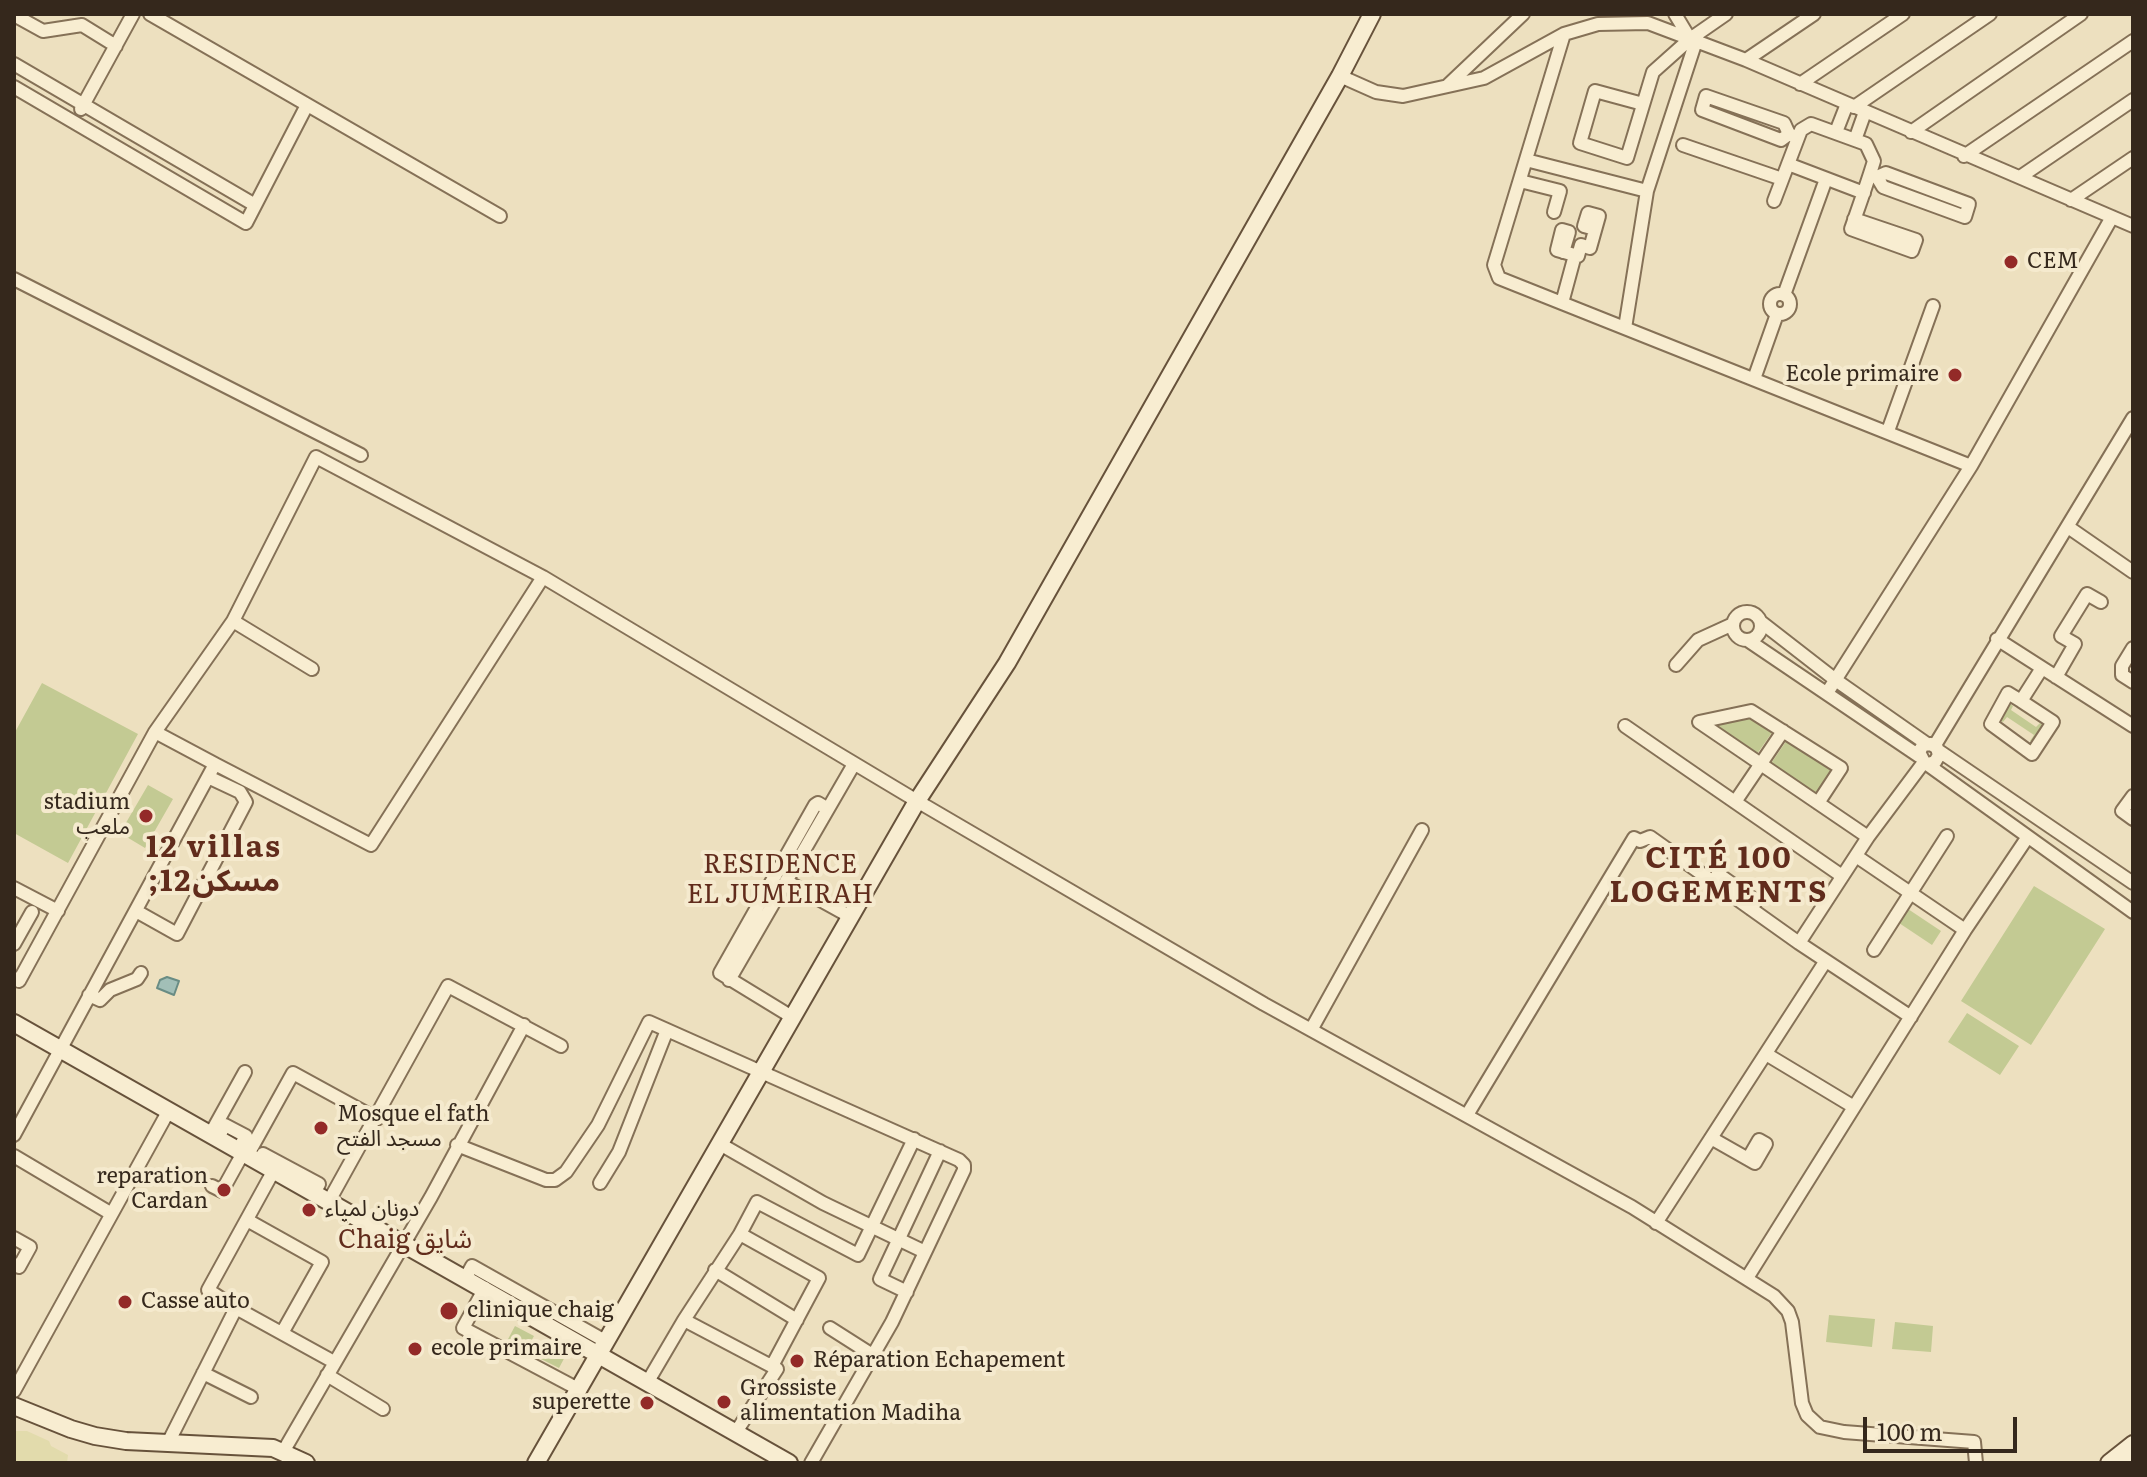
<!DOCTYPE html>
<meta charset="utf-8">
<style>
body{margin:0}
#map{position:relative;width:2147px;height:1477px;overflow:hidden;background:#ede0bf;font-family:Literata,serif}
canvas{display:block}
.frame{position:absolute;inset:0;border:16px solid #35281c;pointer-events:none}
.scale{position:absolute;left:1863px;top:1417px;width:154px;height:36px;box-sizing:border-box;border:4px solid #35281c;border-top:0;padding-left:10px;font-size:24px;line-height:28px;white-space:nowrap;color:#35281c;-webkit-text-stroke:6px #f5eace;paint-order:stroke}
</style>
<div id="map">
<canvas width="2147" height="1477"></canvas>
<div class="frame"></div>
<div class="scale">100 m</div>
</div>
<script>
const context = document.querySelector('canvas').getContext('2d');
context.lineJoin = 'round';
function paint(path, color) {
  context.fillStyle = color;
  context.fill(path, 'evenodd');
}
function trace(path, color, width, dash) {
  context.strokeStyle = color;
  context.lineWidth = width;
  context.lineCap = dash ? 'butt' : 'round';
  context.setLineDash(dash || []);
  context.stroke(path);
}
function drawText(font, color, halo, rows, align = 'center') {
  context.font = font + ' Literata,"Noto Sans Arabic",serif';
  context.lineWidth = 8;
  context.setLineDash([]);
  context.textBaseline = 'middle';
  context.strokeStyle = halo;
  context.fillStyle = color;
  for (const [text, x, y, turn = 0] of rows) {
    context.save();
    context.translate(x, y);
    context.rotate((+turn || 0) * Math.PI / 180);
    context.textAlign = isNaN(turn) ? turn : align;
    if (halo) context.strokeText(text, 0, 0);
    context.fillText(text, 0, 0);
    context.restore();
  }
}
const farmland = new Path2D(`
 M14,1431H27L49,1441L51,1446L68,1455L67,1463H14Z`);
const green = new Path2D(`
 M42,683L138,734L68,863L14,833V734Z
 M2010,704L2013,706L2011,710L2036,727L2040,723L2044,726L2033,743L2030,741L2034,735L2007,717L2003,722L1999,720Z
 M1751,717L1773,731L1757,754L1716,726V724Z
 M1787,740L1833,771L1816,796L1770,765Z
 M148,785L173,799L145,848L120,833Z
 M2034,886L2105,929L2031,1045L1961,1001Z
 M1908,909L1941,931L1932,945L1899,923Z
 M1967,1013L2019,1046L2000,1075L1948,1042Z
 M1829,1315L1875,1319L1872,1347L1826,1342Z
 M1895,1322L1933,1326L1931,1352L1892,1349Z
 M515,1326L534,1336L526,1351L507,1341Z
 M549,1344L567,1353L559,1368L541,1359Z`);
const water = new Path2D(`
 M167,977L179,981L174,995L157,988L160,980Z`);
const street = new Path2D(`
 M150,14L500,216
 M1675,14L1690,39
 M14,15L43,31L82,25L116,46
 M1564,34L1494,265L1499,278L1971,466L2112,217
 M1746,60L1814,14
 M14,64L255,205
 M1340,76L1376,92L1403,96L1484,78L1564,34L1598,24L1648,23L1746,60L2133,226
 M1800,84L1903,14
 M1447,86L1523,14
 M14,87L246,223L307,105
 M1643,104L1595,91L1580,143L1627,158L1653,72L1690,39L1726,14
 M1854,107L1990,14
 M81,109L133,14
 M1836,132L1847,104
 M1911,132L2081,14
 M1789,134L1781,140L1702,110L1706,96L1784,123L1789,134L1798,138
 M1855,140L1865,112
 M1683,145L1782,179
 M1964,156L2133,41
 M1526,160L1647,191
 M1788,164L1864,193
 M1870,174L1877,177L1886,173L1969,204L1965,217L1883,187L1877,177
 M2020,177L2133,100
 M1520,181L1560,191L1554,212
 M2071,200L2133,158
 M1774,201L1801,130L1811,124L1866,144L1874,161C1867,184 1859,206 1851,229L1912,251L1916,240L1854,219
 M1563,252L1569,232L1562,230L1557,250C1564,252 1571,254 1578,256L1581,245L1590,248L1599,216L1588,213L1584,226L1595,229
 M14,279L361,455
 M1770 304a10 10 0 1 1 20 0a10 10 0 1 1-20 0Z
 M1784,295L1826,179
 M1562,303L1575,255
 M1625,328L1647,191L1696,41
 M1754,379L1777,314
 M1888,431L1933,306
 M2068,527L2133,572
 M1733 626a14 14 0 1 1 28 0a14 14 0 1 1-28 0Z
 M233,621L312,669
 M1761,622L1837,681L1927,744
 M1997,639L2133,726
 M1749,641L1919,756
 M2133,648L2122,666V675L2133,682
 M1676,665L1698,640L1733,624
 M2056,677L2075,644L2061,636L2087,594L2101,602
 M1827,693L1971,466
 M2021,701L2053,722L2032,754L1991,724L2008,693L2021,701L2042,668
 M1625,726L1842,876
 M1935,745L2133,418
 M1939,751L2133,883
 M215,764L371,845L543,577
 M1928,764L1935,762L1939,755L1937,748L1931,744L1923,745L1919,752L1924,762L2133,912
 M2133,796L2122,811L2133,819
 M1735,802L1783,731
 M1818,803L1841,768L1751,711L1699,722L1868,837
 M1856,856L1965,930
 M786,881L851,917
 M1713,882L1718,874L1756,901L1751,909
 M14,888L58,911
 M136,911L177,934L246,802L240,792L208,777
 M14,944L32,912
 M1874,950L1947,836
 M14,978L19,981L155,732
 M729,980L854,764
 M89,995L100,1000L110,990L137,979L141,973
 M792,1017L720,973L815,805L818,803L828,809
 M1911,1017L1799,943L1868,837L1924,762
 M1311,1030L1422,830
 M1766,1054L1854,1107
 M1467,1115L1634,838L1640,841L1650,837L1799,943
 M14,1135L215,764L155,732L233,621L316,457L543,577L917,801L1264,1004L1632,1207L1774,1296L1788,1311L1792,1322L1802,1403L1807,1415L1820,1427L1844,1432L1974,1442L1976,1463
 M210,1135L245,1072
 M219,1136L225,1125L246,1136L238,1150
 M1711,1138L1755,1163L1766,1144L1759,1140L1748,1159
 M720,1144L823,1203L925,1252
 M457,1145L546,1180H555L566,1172L598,1125L649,1022L959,1160L964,1165V1170L892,1322L811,1463
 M14,1156L110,1213
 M247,1156L293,1073L377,1119
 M259,1162L263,1154L319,1184L314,1193
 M274,1170L208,1290L236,1308L334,1362
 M600,1183L619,1152L667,1030
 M212,1186L222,1191L243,1153
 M329,1201L448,986L561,1046
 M247,1220L322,1262L282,1333
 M1656,1223L1825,962
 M740,1234L757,1202L858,1255L914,1139
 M14,1238L30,1247L19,1267L14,1264
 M715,1270L797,1320
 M466,1277L472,1266L605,1341
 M1747,1278L1965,930L2027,838
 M485,1288L463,1328L580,1390
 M907,1292L880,1279L940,1151
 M684,1320L777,1369L736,1432
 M830,1328L874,1356
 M203,1373L251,1397
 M327,1375L383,1409
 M647,1383L684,1320L740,1234L819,1278L772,1366
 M14,1391L168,1112
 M168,1443L236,1308
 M283,1452L431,1197L524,1025`);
const secondary = new Path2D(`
 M14,1023L789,1463
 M14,1406L71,1429L95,1436L126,1441L273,1448L306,1463
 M536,1463L917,801L1007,663L1340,76L1372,14
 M2109,1463L2133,1444
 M2128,1463L2133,1459`);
const markers = [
 [2011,262,8,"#932a28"],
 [1955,375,8,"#932a28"],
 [146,816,8,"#932a28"],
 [321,1128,8,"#932a28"],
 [224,1190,8,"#932a28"],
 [309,1210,8,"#932a28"],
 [125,1302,8,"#932a28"],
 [449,1311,10,"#932a28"],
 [415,1349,8,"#932a28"],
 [797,1361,8,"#932a28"],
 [724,1402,8,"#932a28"],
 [647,1403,8,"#932a28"]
];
const poiNames = [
 ["CEM",2027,262],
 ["Ecole primaire",1939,375,"right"],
 ["stadium",130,803,"right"],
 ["ملعب",130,828,"right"],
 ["Mosque el fath",337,1115],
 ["مسجد الفتح",337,1140],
 ["reparation",208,1177,"right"],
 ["Cardan",208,1202,"right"],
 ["دونان لمياء",325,1210],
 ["Casse auto",141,1302],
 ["clinique chaig",467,1311],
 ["ecole primaire",431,1349],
 ["Réparation Echapement",813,1361],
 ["Grossiste",740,1389],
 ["alimentation Madiha",740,1414],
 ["superette",631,1403,"right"]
];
const quarterNames = [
 ["RESIDENCE",780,865],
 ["EL JUMEIRAH",780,895],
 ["Chaig شايق",405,1240]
];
const districtNames = [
 ["12 villas",214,848],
 [";12مسكن",214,882],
 ["CITÉ 100",1719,859],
 ["LOGEMENTS",1719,893]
];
paint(farmland, '#e2dbac');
paint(green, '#c3ca93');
paint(water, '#a2bfb7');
trace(water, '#698c84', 2);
trace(street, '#857157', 16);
trace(secondary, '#67523b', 20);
trace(street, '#f8edd1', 12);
trace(secondary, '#f8edd1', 16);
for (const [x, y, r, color] of markers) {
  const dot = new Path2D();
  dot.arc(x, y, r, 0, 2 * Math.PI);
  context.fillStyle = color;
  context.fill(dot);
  trace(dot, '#f5eace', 3);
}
drawText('22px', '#35281c', '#f5eace', poiNames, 'left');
drawText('26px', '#612c1c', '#f5eace', quarterNames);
context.letterSpacing = '2px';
drawText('bold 30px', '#612c1c', '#f5eace', districtNames);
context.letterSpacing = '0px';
</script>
